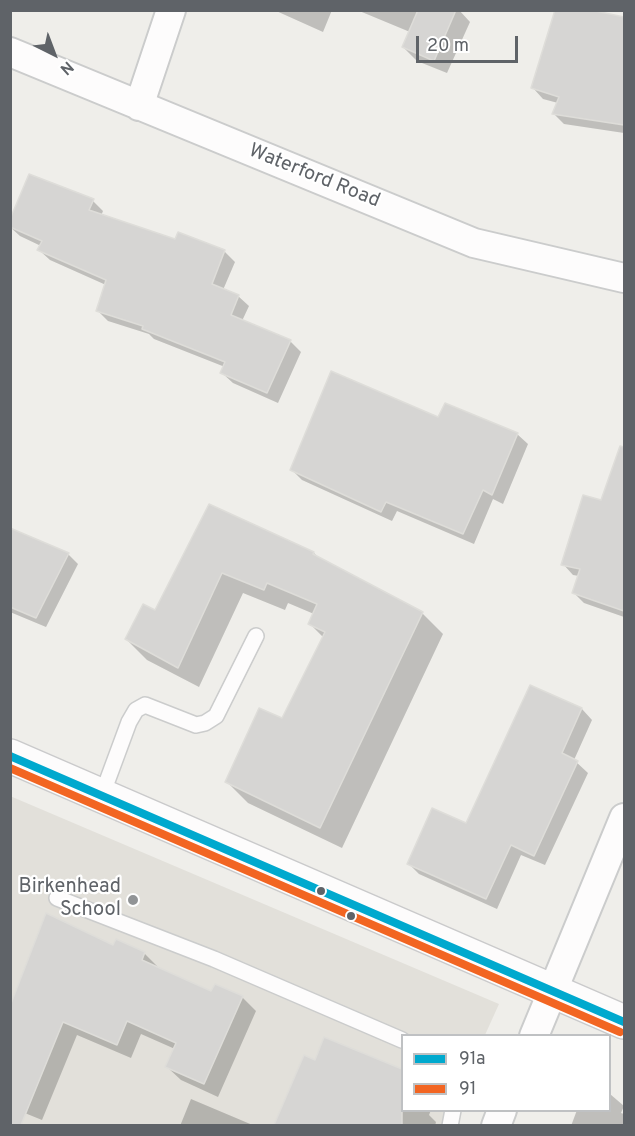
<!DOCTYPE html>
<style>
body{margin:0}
#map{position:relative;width:635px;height:1136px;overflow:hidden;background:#efeeea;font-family:Overpass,sans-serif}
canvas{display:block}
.frame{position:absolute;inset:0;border:12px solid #5f6368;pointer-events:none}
.legend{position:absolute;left:401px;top:1034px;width:210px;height:78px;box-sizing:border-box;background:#fff;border:2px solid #bfc1c3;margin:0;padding:8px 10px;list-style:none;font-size:18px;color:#5f6368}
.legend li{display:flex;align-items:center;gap:12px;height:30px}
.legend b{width:30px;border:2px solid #bfc1c3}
.north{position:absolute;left:24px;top:24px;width:60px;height:60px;-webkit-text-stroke:4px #fff;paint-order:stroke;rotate:138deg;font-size:16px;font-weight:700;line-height:24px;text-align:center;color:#5f6368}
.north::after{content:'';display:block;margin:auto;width:21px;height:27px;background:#5f6368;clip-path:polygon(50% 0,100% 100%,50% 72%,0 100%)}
.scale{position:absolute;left:416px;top:36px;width:102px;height:27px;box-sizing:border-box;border:3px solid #5f6368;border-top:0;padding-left:8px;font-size:18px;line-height:21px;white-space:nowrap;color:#5f6368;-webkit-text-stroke:4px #fff;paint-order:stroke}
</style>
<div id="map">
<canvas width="635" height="1136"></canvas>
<div class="frame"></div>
<ul class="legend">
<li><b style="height:8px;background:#00a9ce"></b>91a</li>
<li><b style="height:8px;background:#f26522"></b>91</li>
</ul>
<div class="north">N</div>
<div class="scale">20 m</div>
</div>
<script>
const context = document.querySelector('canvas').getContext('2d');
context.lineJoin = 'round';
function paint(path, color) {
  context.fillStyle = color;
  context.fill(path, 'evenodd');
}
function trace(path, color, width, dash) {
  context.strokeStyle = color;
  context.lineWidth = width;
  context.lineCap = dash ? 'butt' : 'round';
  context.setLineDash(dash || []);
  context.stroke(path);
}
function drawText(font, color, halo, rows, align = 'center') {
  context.font = font + ' Overpass,sans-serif';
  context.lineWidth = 4.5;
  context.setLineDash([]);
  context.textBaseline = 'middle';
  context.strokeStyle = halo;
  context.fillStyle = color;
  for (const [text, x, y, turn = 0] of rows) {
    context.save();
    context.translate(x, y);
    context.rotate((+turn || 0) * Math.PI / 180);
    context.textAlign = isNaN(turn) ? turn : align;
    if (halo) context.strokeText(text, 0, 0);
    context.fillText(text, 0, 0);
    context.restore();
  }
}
const education = new Path2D(`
 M10,796L499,1004L485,1035L402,1036V1110L454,1111L448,1125H11Z`);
const shadow = new Path2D(`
 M274,10H332L323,32Z
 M357,10H459L470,22L447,73L417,61L403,47L410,32Z
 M609,54L624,57V133L564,124L554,114L558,103L543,99L533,88Z
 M93,201L103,211L101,216L176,241L178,234L225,252L235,262L223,290L238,296L249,306L242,321L290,341L301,352L278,403L233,383L222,373L225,367L154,339L149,334L108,321L97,310L106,285L50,260L39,250L41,246L20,236L10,227Z
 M439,419L517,434L528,444L503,504L493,499L474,544L397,511L392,521L302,480L292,470Z
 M613,473L624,477V617L584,603L574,593L579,576L573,575L563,564L602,502Z
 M210,506L314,553L320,559L422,613L443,634L342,848L248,803L227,782L283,720L324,638L310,624L314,614L288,603L285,610L243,593L199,687L147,660L126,639L156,612Z
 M10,530L68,554L78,564L46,627L10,612Z
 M530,687L582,709L592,720L574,760L588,773L545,865L521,855L497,909L419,874L409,864L466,825Z
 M117,941L145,954L158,967L212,993L242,997L256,1011L218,1097L181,1080L167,1067L175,1049L141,1034L131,1058L77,1035L42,1120L10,1107V1010L114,947Z
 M325,1039L402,1070V1110H431L429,1115L436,1122L435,1126H276L304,1057L316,1062Z
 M610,1094L624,1106L621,1113L624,1114V1126H571L577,1110H610Z
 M191,1099L255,1126H180Z`);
const building = new Path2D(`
 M418,10H456L434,61L402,47Z
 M555,10H591L624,17V125L552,114L559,97L531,88Z
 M29,174L94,199L89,210L175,239L178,232L225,250L212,284L239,295L231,315L291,340L267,393L220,373L225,362L142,329L143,326L96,311L106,280L37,250L42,241L10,227V219Z
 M331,371L438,417L445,403L518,433L492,495L483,490L463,534L386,502L381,512L290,470Z
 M620,446L624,447V611L572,593L580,569L561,565L583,495L601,500Z
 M209,504L314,552L313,554L423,612L320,828L225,782L259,708L282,718L325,632L308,624L317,604L267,583L264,590L222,573L178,668L125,639L143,604L155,610Z
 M10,528L69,553L36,618L10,607Z
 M530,685L582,708L562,753L578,761L534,856L511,845L486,899L407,864L432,808L466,823Z
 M46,913L113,945L116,939L145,952L142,960L211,991L215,984L243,996L204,1084L165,1067L176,1043L127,1021L117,1045L63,1022L21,1125H10V1006Z
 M324,1037L402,1069V1125H274L304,1055L315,1060Z`);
const service = new Path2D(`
 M102,795L129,722L136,710L145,705L196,725L205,723L216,716L256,636
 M57,898L214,959L402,1040
 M450,1126L453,1110`);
const minor = new Path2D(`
 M10,52L474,243L624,278
 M139,106L171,10
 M534,1036L624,818
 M496,1126L502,1110`);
const secondary = new Path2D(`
 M10,756L624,1022`);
const bus1 = new Path2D(`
 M10,756L624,1022`);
const bus2 = new Path2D(`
 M10,768L620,1032`);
const markers = [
 [321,891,5,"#5f6368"],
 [133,900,6,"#919496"],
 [351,916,5,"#5f6368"]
];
const streetNames = [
 ["Waterford Road",314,177,22]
];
const poiNames = [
 ["Birkenhead",121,888],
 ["School",121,911]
];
paint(education, '#e2e0da');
paint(shadow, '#0003');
paint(building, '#d6d5d3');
trace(building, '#deddd9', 1.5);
trace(service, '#cbcccc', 18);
trace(minor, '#cbcccc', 32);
trace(secondary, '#cacacb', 36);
trace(service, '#fdfcfc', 15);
trace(minor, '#fdfcfc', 28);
trace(secondary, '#fdfcfc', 33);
trace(bus1, '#00a9ce', 8);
trace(bus2, '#f26522', 8);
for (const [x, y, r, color] of markers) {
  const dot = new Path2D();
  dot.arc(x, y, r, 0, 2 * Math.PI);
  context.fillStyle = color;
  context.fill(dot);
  trace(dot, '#fff', 2);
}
drawText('20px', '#5f6368', '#fff', streetNames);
drawText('20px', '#5f6368', '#fff', poiNames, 'right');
</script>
